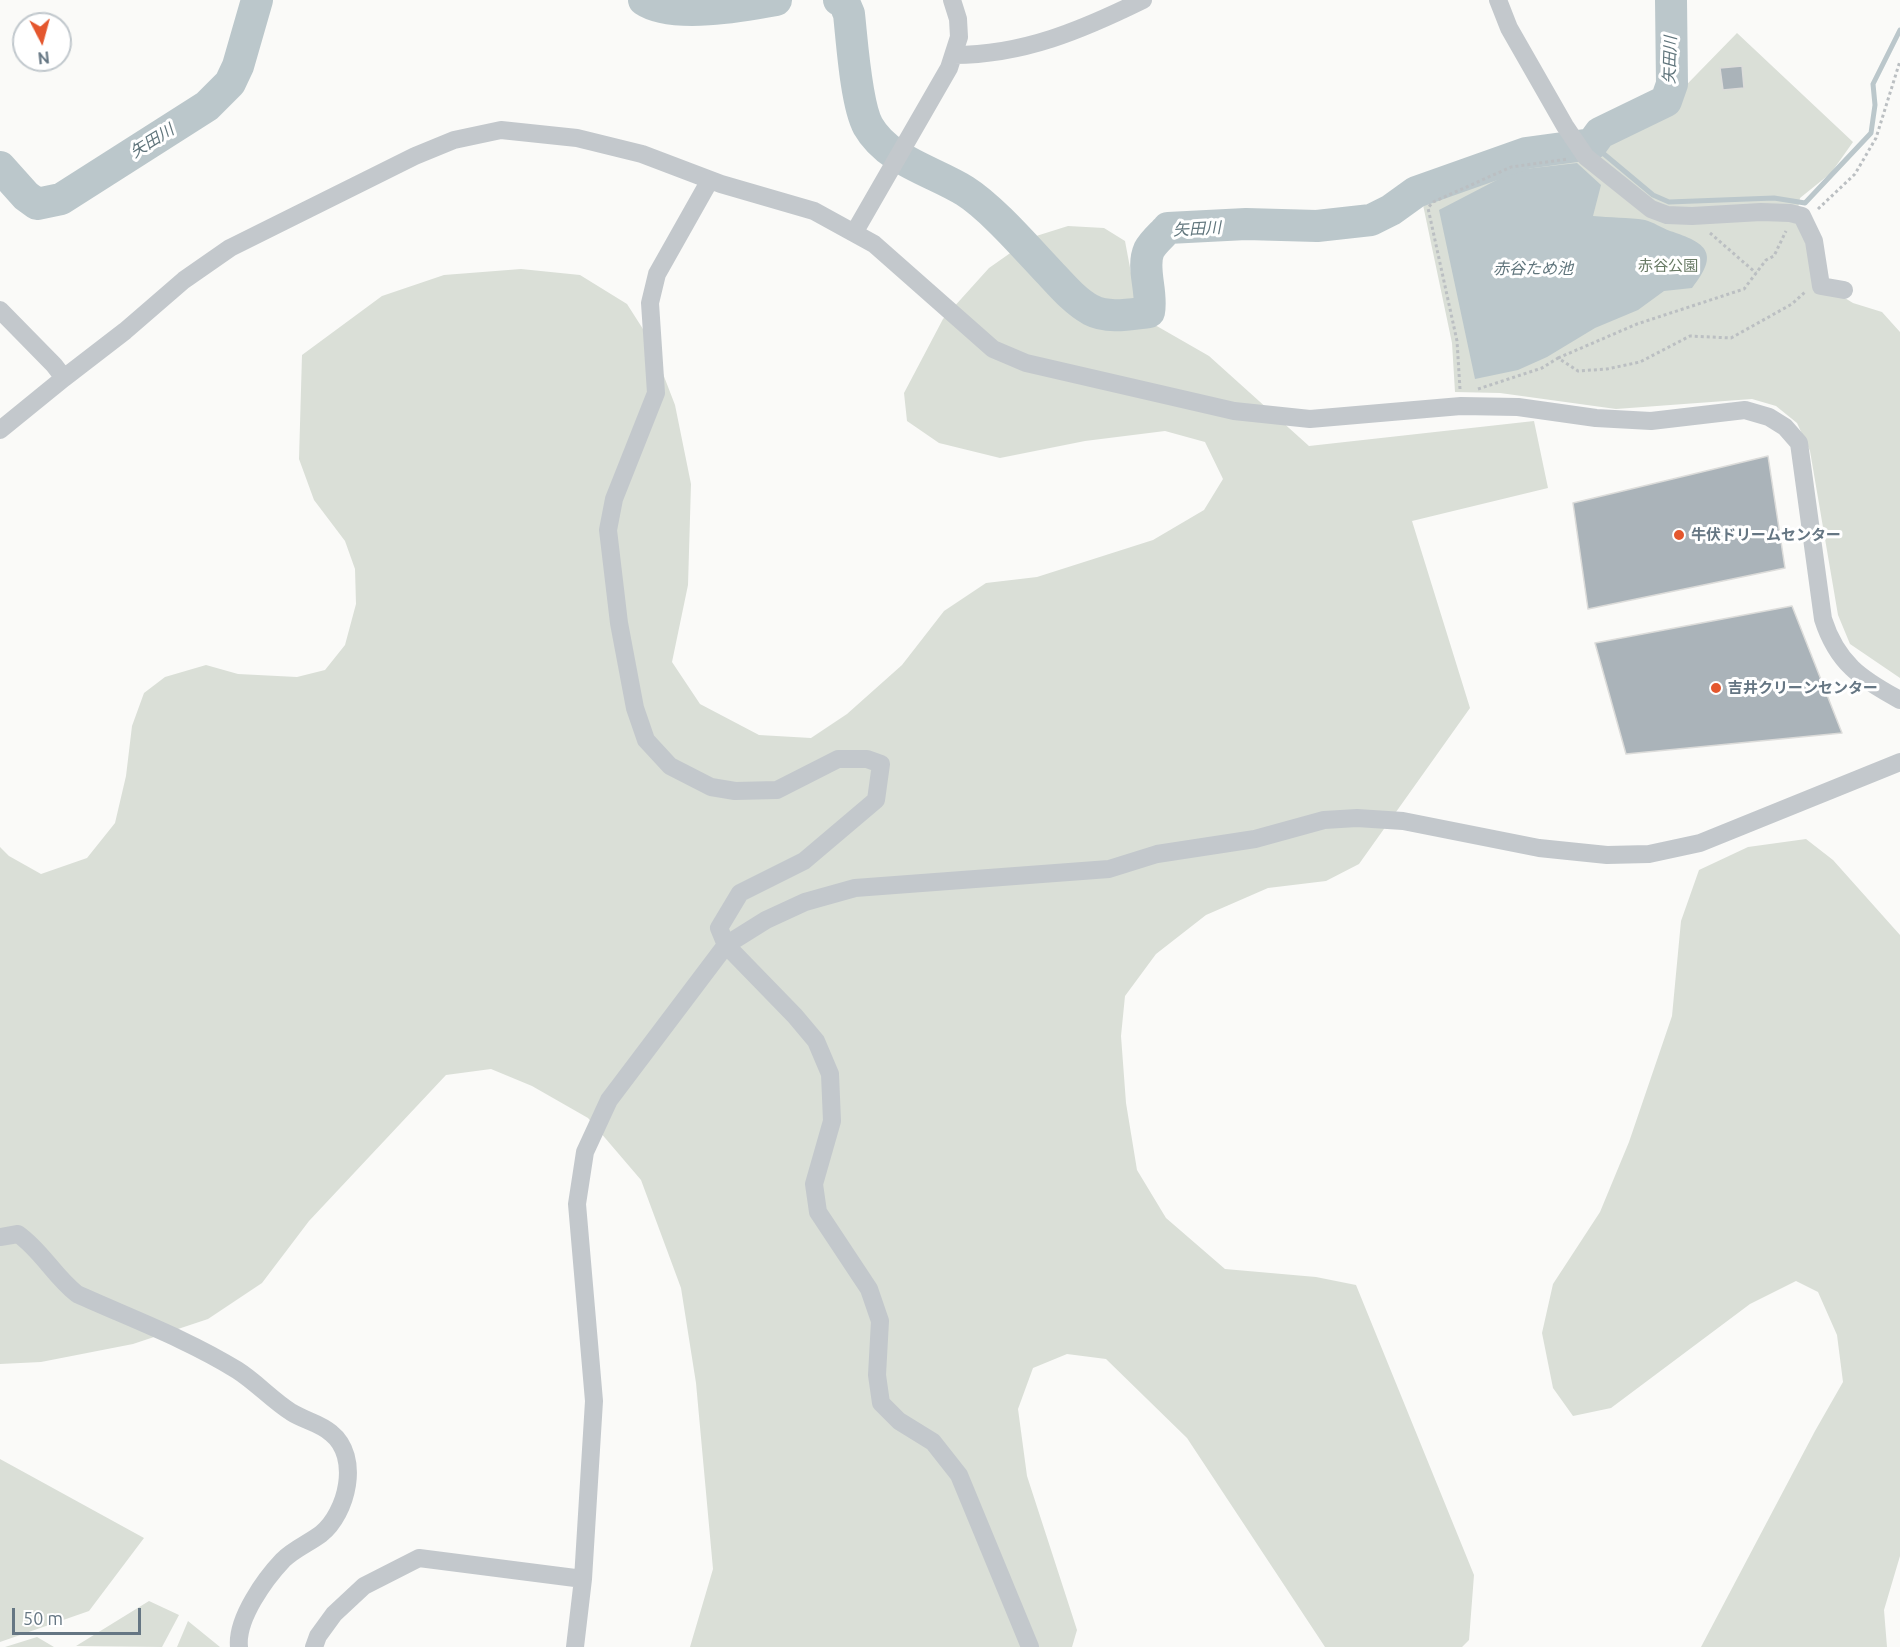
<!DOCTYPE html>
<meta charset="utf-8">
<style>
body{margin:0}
#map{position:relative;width:1900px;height:1647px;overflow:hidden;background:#fafaf8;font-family:Ubuntu,sans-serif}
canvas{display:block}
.north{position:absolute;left:12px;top:12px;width:60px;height:60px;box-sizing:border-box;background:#fff;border:2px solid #c1c8cd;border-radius:50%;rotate:174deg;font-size:16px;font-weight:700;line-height:24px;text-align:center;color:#657683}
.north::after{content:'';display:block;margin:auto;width:21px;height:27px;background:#e4572e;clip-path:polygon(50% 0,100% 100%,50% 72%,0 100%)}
.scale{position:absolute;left:12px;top:1608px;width:129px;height:27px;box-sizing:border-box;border:3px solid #657683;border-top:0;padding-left:8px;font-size:18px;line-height:21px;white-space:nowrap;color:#657683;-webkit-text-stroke:4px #fff;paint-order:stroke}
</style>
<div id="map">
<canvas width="1900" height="1647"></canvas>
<div class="north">N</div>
<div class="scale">50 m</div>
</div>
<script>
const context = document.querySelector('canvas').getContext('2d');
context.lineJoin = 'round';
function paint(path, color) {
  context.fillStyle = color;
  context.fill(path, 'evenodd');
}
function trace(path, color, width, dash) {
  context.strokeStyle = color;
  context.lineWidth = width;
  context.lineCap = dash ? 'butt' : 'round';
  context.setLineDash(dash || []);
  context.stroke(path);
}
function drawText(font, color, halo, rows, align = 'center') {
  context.font = font + ' Ubuntu,"Noto Sans JP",sans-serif';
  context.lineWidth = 6;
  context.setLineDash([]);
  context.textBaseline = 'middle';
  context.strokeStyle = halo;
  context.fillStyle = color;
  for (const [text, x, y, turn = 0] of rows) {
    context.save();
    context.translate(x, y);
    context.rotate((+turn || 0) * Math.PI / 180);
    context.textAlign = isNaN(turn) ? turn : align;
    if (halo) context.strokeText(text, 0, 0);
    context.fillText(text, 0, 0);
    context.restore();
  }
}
const green = new Path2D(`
 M1737,33L1853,142L1831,173L1800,198L1798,209L1814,279L1853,303L1882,312L1900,332V678L1850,644L1838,615L1810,451L1797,423L1776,406L1752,399L1616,409L1500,393L1455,392L1452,343L1422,200L1503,165L1575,155L1633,123L1657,115Z
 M1068,226L1104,228L1125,241L1134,289L1155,325L1209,356L1309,446L1534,421L1548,488L1412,521L1470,708L1359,864L1326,881L1268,888L1206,915L1156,954L1125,996L1121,1036L1126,1103L1137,1170L1166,1218L1225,1269L1316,1277L1356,1285L1474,1575L1469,1640L1462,1647H1325L1187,1438L1106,1359L1067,1354L1033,1368L1018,1409L1027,1476L1077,1630L1072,1647H690L713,1569L696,1383L681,1288L641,1180L588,1118L532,1086L491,1069L446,1075L309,1221L262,1283L208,1319L133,1344L41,1362L0,1364V847L9,856L41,874L87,858L115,823L126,776L132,726L144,693L165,677L206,665L238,674L297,677L325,670L345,645L356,604L355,569L345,541L314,500L299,459L302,355L382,296L444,275L521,269L580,275L627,304L650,340L675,405L691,484L688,585L672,662L700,704L759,735L811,738L847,714L902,665L944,611L986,583L1037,577L1153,540L1204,510L1223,479L1205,442L1165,431L1085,441L1000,458L939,443L907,421L904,393L943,319L989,268L1033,237Z
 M1806,839L1833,860L1900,935V1556L1884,1610L1887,1647H1701L1815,1431L1843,1382L1837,1335L1818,1292L1796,1281L1750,1304L1611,1408L1573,1416L1553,1388L1542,1333L1553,1284L1600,1212L1629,1142L1672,1016L1681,921L1699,870L1748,847Z
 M0,1459L144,1538L89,1611L0,1642Z
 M149,1601L179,1615L162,1647L76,1646Z
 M188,1621L220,1647H177Z
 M37,1637L54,1647H5Z`);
const water = new Path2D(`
 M1577,163L1601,185L1593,216C1610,218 1628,217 1645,220C1653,222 1662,228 1670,231C1707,243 1720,253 1692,288L1664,291L1638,310L1595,328L1547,357L1518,370L1475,379L1439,210L1516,170Z`);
const stream = new Path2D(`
 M1592,144L1653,195L1669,202L1774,198L1805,203L1871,133L1875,105L1873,84L1900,30`);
const river = new Path2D(`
 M644,0C672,19 744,6 776,0
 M839,0L844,2L849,14C852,41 856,104 868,126C888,161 933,171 965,191C992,208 1028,250 1050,273C1063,287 1075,301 1091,310C1108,319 1131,314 1149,312C1153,292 1141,268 1149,250C1153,242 1163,234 1168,228L1246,224L1317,226L1371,220L1391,210L1416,192L1526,153L1592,144L1600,133L1666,101L1672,84L1671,0
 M0,167L26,196L37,204L61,199L207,106L230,83L238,66L257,0`);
const building = new Path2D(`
 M1742,66L1744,88L1723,90L1720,68Z
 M1768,456L1785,568L1588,609L1573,503Z
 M1792,606L1842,733L1626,754L1595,643Z`);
const path = new Path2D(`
 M1818,209L1855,174L1876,138L1900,61
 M1710,233L1756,273
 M1558,358L1637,324L1744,289L1766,260L1774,256L1786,231
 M1460,389L1457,341L1428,208L1433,202L1511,167L1568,159
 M1478,389L1542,368L1558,358L1578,371L1607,369L1640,362L1690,336L1731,338L1792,304L1805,292`);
const minor = new Path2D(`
 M1498,0L1509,28L1565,126L1586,157L1651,209L1667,215L1692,216L1761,212L1790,213L1802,216L1814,241L1821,286L1844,290
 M954,55C1023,55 1082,30 1143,0
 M710,180L657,274L650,303L656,393L614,499L608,530L619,623L635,708L646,740L670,766L711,787L735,791L777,790L838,759H867L881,764L876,800L804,861L740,893L719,928L726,945L795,1016L816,1041L830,1074L832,1121L814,1184L818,1212L869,1289L880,1321L877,1375L881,1403L899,1421L933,1442L959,1475L1030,1647
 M854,233L949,68L959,37L958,19L952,0
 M0,310L54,365L64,378L125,331L184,280L230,248L415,156L454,140L501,130L577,138L642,154L721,184L814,211L874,244L993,349L1026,363L1234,411L1310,419L1461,406L1518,407L1596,418L1651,421L1745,410L1769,417L1785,427L1799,443L1823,619C1837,663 1861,679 1900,700
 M0,430L64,378
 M0,1237L18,1234C42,1251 54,1276 77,1294C130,1318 187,1339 237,1370C256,1382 272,1400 291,1412C303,1420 320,1423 331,1433C361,1457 347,1513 321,1534C309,1543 294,1549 283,1560C265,1579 236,1619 239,1647
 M314,1647L318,1636L334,1614L364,1586L419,1558L583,1579
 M575,1647L583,1579L594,1401L577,1204L585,1152L609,1100L726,945L766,920L805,902L855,888L1109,869L1157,854L1255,839L1324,820L1357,818L1403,821L1539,848L1607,855L1649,854L1700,843L1900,762`);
const markers = [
 [1679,535,6,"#e4572e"],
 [1716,688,6,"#e4572e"]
];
const parkNames = [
 ["赤谷公園",1668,266]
];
const poiNames = [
 ["牛伏ドリームセンター",1691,535],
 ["吉井クリーンセンター",1728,688]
];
const waterNames = [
 ["矢田川",1670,60,-88],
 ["矢田川",152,141,-32],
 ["矢田川",1197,229,-3],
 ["赤谷ため池",1533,269]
];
paint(green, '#dadfd7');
paint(water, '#bbc7cb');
trace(stream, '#bbc7cb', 5);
trace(river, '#bbc7cb', 32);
paint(building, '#aab3b9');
trace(building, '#dcdcda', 1.5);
trace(path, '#bbbfc2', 3, [3, 3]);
trace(minor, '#c3c8cc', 18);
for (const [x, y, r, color] of markers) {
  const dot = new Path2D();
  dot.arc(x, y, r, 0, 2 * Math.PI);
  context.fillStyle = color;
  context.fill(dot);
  trace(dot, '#fff', 2);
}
drawText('15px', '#687a64', '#fff', parkNames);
drawText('bold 15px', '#657683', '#fff', poiNames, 'left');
drawText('italic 16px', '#60757c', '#fff', waterNames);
</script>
